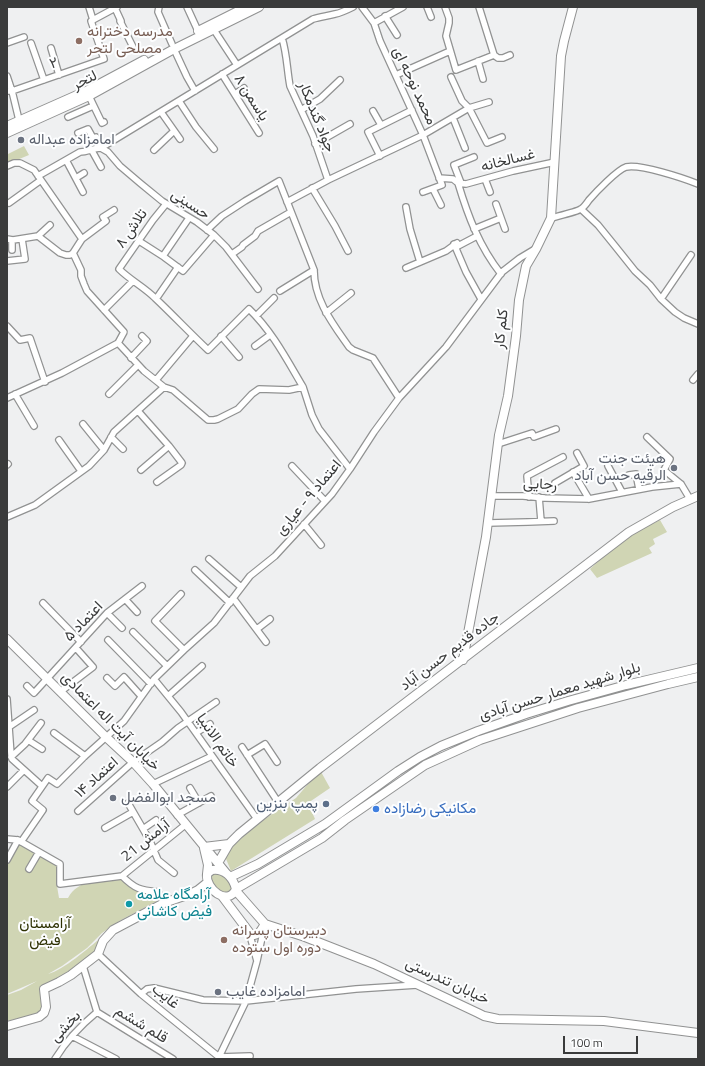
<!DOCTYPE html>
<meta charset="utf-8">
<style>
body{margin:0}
#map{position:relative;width:705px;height:1066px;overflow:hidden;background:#eff0f1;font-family:"Titillium Web",sans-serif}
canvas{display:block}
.frame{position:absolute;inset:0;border:8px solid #3a3b3b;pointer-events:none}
.scale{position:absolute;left:563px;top:1036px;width:75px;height:18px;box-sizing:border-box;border:2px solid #3a3b3b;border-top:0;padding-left:5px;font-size:12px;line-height:14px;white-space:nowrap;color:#3a3b3b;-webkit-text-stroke:3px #fdfeff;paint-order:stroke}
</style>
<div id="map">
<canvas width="705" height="1066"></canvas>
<div class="frame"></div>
<div class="scale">100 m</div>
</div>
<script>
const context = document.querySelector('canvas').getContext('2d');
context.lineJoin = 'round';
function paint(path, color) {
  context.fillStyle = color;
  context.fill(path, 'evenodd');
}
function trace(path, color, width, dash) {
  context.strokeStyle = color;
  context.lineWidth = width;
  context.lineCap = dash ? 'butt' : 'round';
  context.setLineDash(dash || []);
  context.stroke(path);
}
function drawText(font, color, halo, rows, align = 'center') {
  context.font = font + ' "Titillium Web",Vazirmatn,sans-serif';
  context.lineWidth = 4;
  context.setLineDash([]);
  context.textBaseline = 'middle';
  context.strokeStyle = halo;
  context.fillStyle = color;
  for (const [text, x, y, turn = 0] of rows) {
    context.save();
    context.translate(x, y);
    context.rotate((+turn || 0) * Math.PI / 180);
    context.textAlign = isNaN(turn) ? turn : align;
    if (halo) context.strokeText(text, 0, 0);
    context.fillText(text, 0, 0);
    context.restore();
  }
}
const green = new Path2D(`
 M24,146L29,155L7,164V153L8,154Z
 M660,520L667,532L653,539L655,544L649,548L652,553L597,578L590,569L615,546L641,529Z
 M320,770L330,788L308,803L315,819L231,871L224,854L256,825L296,798Z
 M18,844L57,866L56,880L59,898H68C78,879 102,880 121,878C134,890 139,892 157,894L159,900L121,920L102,933L87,948L62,966L48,974C64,970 88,948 102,937L97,952L92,957L48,986L43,1010L37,1014L7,1021V995L21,990L37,981L7,994V862Z
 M214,873L225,875L232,887L229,892L222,893L211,884V875Z`);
const street = new Path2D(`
 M89,7L93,20
 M159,7L158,12L172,44
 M187,7L198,31
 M362,7L374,23L380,41L423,135L442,185L423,192
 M427,7L431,17
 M445,7L449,18V23L446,36L456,70L494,55L479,7
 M115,8L121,21H120L133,47
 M385,16L397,35
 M374,23L403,7
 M214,30L237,65
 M282,38C287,54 287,70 290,86L313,136L328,180
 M7,43L24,37
 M31,43L44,80
 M51,48L59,75
 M174,49L187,77L195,91
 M494,55L498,58H503L510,55
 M478,61L483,79
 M222,74L259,133
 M396,75L450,51
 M7,76L12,91L19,120
 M451,77L462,101L469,108L487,143L502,137
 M7,91H12L104,59L91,21L117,7
 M235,94L244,88
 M89,96L102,123L104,122
 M179,101L196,127L214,149
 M301,110L320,99L340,80
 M373,111L381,125
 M161,112L180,139
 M68,117L93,106
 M453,118L465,148
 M78,133L88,129L93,138L96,137L101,148L108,152L120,166L140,183L162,201L197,222L214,235L226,247L258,289
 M315,144L350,124
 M91,149L101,167
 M154,150L174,131
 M380,156L368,132L412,110
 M66,160L83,192
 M7,166L14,163H20L34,170L41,180L82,239L106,221L103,217L114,210
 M38,176L80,152C88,152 93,148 101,148L313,19C320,17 327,16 335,14C341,13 347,10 353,7
 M76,178L84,173
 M439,178L453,179L458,183L466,184L513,171L555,162
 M485,179L490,192
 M458,183C468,216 479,246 501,274
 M461,183L454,165L474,157
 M312,188L335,226L348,251
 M433,189L441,205
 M287,202L328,180L423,135L469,108L489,102
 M9,203L41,180
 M166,204L153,220L119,269C130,280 144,287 155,298C173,315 190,333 208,350L249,309C272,331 287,360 303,387
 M496,204L505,229
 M406,207L410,229L420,262
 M581,209L598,225L615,246L635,271L650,285L661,299L675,312L684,318L698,324
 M551,218C558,216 576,212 581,209C584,207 587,203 589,200C596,192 617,170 626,167C641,164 683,178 698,184
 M474,229L501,218
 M207,230L222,216L245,201L279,181L314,270C314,300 333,324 349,347L353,350L373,358L399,398
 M38,236L50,225
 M7,239L13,240L38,236L60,253L66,255H70L73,253
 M12,240V250
 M139,241L164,257L183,271L214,235
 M454,244L466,272L481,299
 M73,253L81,270V276L84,284L87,291L124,332L118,343L144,371L164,387L173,390L208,420H214L218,419L238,409L252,394L259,389L289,390L303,387L312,415L319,429L350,469
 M73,253L82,239
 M232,254L242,247L243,245L255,236L258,231L291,212
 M163,256L189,218
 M7,261L25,259L22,239
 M406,268L446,251L457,243L458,246L477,236
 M280,291L314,270
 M156,299L178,267
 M661,299L691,255
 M104,310L133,281
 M326,313L351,293
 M256,316L274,298
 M7,326L20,340L30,338L45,382
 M221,336L239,357
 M255,346L270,335
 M131,358L147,341L142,336
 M156,380L193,336
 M693,380L698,374
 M15,394L34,426
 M109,394L138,365
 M7,398L62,373L118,343
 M138,411L169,446L182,463L181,465L157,482
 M83,424L104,450
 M111,437L123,449
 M647,437L670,459L664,470L681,484L690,499
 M59,440L81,471
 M498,444L532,433L534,437L556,429
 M7,465L8,464
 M292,466L325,501
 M608,466L622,492
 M141,470L169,446
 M573,472L589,499
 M629,475L636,474L639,489
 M555,483L584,466L577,453
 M492,496H523L545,498L589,499L652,487L681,484
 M529,497L527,476L563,457
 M539,497L541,521
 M7,517L35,505L89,466L104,450L114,432L164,387
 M488,523L528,522L554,521
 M304,524L321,545
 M209,559L241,587
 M195,570L230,603
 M181,594L155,621L184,650
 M233,598L266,642
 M125,599L137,612
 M43,603L81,642
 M107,613L122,628
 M257,629L270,619
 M133,632L167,666
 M108,640L151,684
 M107,678L115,686L124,677L141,696
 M154,679L181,712L257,819
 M27,686L34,693L107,613L142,586
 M60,692L93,667L76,648
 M168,696L202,666
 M7,699L11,755L12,759L42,786
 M9,727L34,710
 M54,733L85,756
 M196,733L210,724
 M28,740L42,749
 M242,747L278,802
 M247,755L265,744L277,762
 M11,757L25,744L41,723
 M153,784L212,756
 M7,787L24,770
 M190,788L199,803
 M128,803L150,841L158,860L174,873
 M78,811L133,762L162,742L178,728L216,702
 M177,815L211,796
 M105,828L133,812
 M143,829L156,820
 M7,839L18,840L60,864V884L122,876
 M21,842L43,810L32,801L48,778L57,784L85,756L124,721L154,679L184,650L214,623L250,576L275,556L332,494L350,469L374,432L399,398L446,347L502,272L520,258L535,249
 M7,860L18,840
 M29,869L39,852
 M122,876L185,825
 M122,876C135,889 140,890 158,892L161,898
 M249,932L257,961L264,928
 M98,954L141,994L219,1057L250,1056
 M83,966L97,1012
 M141,994L147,989L154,988L203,1000L246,1001L356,989L417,985
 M97,1012L173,1059
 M72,1036L116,1059
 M55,1059C66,1041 80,1026 97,1012
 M218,1059L246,1001L257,961`);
const secondary = new Path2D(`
 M198,31L246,7
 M7,126L86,91L144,60
 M7,133L89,96L174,49L259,7
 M7,639L106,737L133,762L153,784L226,873
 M463,660L486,537L499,435L508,396L516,336L519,300L526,266L536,249L551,218L561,56L564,41L573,7
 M204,847L229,844
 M204,848L208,865L207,874
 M218,863L229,844L239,834L320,768L629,532L673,507L698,496
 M212,870C224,868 233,877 236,889C228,907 205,889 207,874Z
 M230,877L258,864L325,824L398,771L420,757L441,746L478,731L526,714L568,701L626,685L698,668
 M236,889L322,838L345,820L425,765L480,740L578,708L668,684L698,677
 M236,891L265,924
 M222,896L249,932L252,935C260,935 261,930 265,924
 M265,924L305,937L374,964L478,1013L484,1016L498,1019L604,1021L698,1033
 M7,1026L39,1017L44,1013L46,1007L44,989L59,982L71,975L98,954L103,941L113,930L164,903L190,894L198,890L208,882`);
const markers = [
 [79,41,4,"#8d6e63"],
 [21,140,4,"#6b7280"],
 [674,468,4,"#6b7280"],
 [113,798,4,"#6b7280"],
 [326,804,4,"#5c6f8a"],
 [376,809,4,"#3f7fe0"],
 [129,904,4,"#0f9aa8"],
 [224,940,4,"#8d6e63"],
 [218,992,4,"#6b7280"]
];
const educationNames = [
 ["مدرسه دخترانه",87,32],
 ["مصلحی لتحر",87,49],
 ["دبیرستان پسرانه",232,931],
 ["دوره اول ستوده",232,948]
];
const streetNames = [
 ["۲",54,64,-19],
 ["لتحر",85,81,-27],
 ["محمد نوحه ای",414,86,65],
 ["یاسمن ۸",251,98,58],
 ["جواد گندمکار",316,117,68],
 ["غسالخانه",508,161,-14],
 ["حسینی",190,205,33],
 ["تلاش ۸",132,229,-55],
 ["کلم کار",502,329,-84],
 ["رجایی",540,485,3],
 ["اعتماد ۹ - عیاری",309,498,-50],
 ["اعتماد ۵",84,622,-46],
 ["جاده قدیم حسن آباد",450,652,-37],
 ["بلوار شهید معمار حسن آبادی",560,692,-17],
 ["خیابان آیت اله اعتمادی",110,722,45],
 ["خاتم الانبیا",217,741,55],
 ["اعتماد ۱۴",97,778,-42],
 ["آرامش 21",146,841,-39],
 ["خیابان تندرستی",447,982,25],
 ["غایب",165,997,39],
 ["قلم ششم",141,1025,31],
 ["بخشی",66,1027,-47]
];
const worshipNames = [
 ["امامزاده عبداله",29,140],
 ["هیئت جنت",666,459,"right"],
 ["الرقیه حسن آباد",666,476,"right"],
 ["مسجد ابوالفضل",121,798],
 ["امامزاده غایب",226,992]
];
const serviceNames = [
 ["پمپ بنزین",318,804]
];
const shopNames = [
 ["مکانیکی رضازاده",384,809]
];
const cultureNames = [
 ["آرامگاه علامه",137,895],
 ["فیض کاشانی",137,912]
];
const parkNames = [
 ["آرامستان",45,924],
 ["فیض",45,941]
];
paint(green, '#d0d5b4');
trace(street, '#919292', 8);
trace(secondary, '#919292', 10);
trace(street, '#fff', 5.5);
trace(secondary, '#fff', 8);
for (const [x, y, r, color] of markers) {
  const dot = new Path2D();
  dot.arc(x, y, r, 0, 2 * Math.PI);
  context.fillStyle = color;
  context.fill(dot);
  trace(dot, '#fdfeff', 1.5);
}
drawText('15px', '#785e54', '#fdfeff', educationNames, 'left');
drawText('15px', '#3a3b3b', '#fdfeff', streetNames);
drawText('15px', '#5b616d', '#fdfeff', worshipNames, 'left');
drawText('15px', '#4e5e75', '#fdfeff', serviceNames, 'right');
drawText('15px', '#366cbe', '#fdfeff', shopNames, 'left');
drawText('15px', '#0d838f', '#fdfeff', cultureNames, 'left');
drawText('15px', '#2e3203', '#fdfeff', parkNames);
</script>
